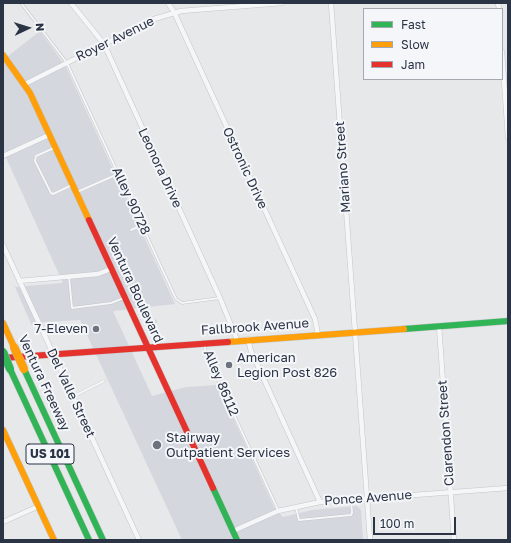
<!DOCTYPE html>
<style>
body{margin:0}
#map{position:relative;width:511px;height:543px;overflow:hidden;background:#e6e8ea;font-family:"Golos Text",sans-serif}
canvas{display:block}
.frame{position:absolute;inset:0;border:4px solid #2b3445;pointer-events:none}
.legend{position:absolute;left:363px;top:8px;width:140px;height:72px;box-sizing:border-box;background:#f4f6f9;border:1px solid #a4a8b1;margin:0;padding:5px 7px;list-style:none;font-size:12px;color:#2b3445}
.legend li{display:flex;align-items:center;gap:8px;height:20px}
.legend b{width:20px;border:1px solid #a4a8b1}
.north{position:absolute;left:8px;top:8px;width:40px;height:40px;-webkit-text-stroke:3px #f4f6f9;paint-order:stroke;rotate:86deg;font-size:11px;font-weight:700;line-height:16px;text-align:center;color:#2b3445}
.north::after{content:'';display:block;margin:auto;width:14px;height:18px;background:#2b3445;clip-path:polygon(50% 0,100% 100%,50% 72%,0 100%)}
.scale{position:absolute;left:373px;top:517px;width:83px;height:18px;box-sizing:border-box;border:2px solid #2b3445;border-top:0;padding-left:5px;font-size:12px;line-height:14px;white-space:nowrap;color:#2b3445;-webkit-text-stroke:3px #f4f6f9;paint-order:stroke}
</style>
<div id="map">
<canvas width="511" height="543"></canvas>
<div class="frame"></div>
<ul class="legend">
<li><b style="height:5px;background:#30b455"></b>Fast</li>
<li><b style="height:5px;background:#ff9f0a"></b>Slow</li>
<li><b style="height:5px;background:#e5322d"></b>Jam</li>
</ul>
<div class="north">N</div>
<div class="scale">100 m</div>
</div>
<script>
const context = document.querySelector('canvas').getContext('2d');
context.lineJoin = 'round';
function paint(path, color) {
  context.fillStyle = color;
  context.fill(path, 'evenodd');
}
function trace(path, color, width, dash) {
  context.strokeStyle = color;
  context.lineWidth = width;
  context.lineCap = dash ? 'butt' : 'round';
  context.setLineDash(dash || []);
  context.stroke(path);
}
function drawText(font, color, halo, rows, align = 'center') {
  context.font = font + ' "Golos Text",sans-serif';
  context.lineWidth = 4;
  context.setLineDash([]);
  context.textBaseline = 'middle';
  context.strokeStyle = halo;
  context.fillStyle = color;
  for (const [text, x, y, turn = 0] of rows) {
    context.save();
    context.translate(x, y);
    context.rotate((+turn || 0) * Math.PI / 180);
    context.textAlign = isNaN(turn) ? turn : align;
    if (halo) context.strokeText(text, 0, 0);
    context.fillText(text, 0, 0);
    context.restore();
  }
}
const built = new Path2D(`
 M40,31L66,67L175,304L113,311L152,396L186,387L218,385L274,507L283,517L312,510L357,506L361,510L363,540H182L80,320L45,322L32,326L15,287L63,283L3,151V60Z`);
const path = new Path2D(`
 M149,320H156
 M151,320L156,330V320`);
const lane = new Path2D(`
 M21,3L67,63L176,299L182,303L220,298
 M54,148L36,156L35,161L51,193L53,194L72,185
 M77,192L118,174
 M131,230L142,225
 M69,277L72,308L111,303L124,298
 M204,344L206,354L278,510
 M74,396L104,381
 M296,507L299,520L351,515L352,513L351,500`);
const street = new Path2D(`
 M71,3L104,44L220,298L237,340
 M168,3L174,12L315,319L318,335
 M331,3L355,332
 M498,3L499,9
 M502,52L508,137
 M25,84L154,19L181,11L282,3
 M3,156L49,135
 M3,245L139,540
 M19,281L98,274L111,269
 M439,326L454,540
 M355,332L370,540
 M248,339L251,351L320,502
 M3,522L39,506
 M233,531L278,511L320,502L508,488`);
const fast = new Path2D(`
 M404,329L508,321
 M10,369L89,540
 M24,369L103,540
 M213,488L237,540`);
const slow = new Path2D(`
 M3,55L30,93L89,220
 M3,323L14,347
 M228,342L404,329
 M3,430L54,540`);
const jam = new Path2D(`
 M89,220L213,488
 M3,358L228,342`);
const fastBridge = new Path2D(`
 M3,352L10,369`);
const slowBridge = new Path2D(`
 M14,347L24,369`);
const markers = [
 [96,329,4,"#6c737f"],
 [229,365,4,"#6c737f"],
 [157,445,5,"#6c737f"]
];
const shields = [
 [50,454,48]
];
const shieldNames = [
 ["US 101",50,454]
];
const streetNames = [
 ["Royer Avenue",115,39,-26],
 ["Mariano Street",343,167,-94],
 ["Leonora Drive",160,168,65],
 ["Ostronic Drive",245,168,65],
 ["Alley 90728",131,201,65],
 ["Ventura Boulevard",135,290,65],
 ["Fallbrook Avenue",255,327,-4],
 ["Ventura Freeway",44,383,65],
 ["Alley 86112",221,383,67],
 ["Del Valle Street",71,393,65],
 ["Clarendon Street",446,433,-94],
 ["Ponce Avenue",368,498,-4]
];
const poiNames = [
 ["7-Eleven",88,329,"right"],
 ["American",237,358],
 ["Legion Post 826",237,373],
 ["Stairway",166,438],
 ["Outpatient Services",166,453]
];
paint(built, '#d4d7dd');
trace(lane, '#c4c6c8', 3);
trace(street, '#c4c6c8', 5.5);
trace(fast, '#c4c6c8', 7);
trace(slow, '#c4c6c8', 7);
trace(jam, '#c4c6c8', 7);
trace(path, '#c5c6ca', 1, [3, 3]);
trace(lane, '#f5f6f7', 2);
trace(street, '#f5f6f7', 4.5);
trace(fast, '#30b455', 6);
trace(slow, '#ff9f0a', 6);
trace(jam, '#e5322d', 6);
trace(fastBridge, '#b8bbbf', 9, []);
trace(slowBridge, '#b8bbbf', 9, []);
trace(fastBridge, '#30b455', 8);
trace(slowBridge, '#ff9f0a', 8);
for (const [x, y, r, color] of markers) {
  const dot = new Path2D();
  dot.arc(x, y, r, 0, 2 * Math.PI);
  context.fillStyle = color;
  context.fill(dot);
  trace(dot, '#f4f6f9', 1.5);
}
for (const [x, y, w] of shields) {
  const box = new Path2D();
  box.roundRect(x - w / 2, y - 10, w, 20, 3);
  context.fillStyle = '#f4f6f9';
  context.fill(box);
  trace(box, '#2b3445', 1);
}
drawText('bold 12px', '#2b3445', null, shieldNames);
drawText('13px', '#2b3445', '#f4f6f9', streetNames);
drawText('13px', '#2b3445', '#f4f6f9', poiNames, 'left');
</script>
